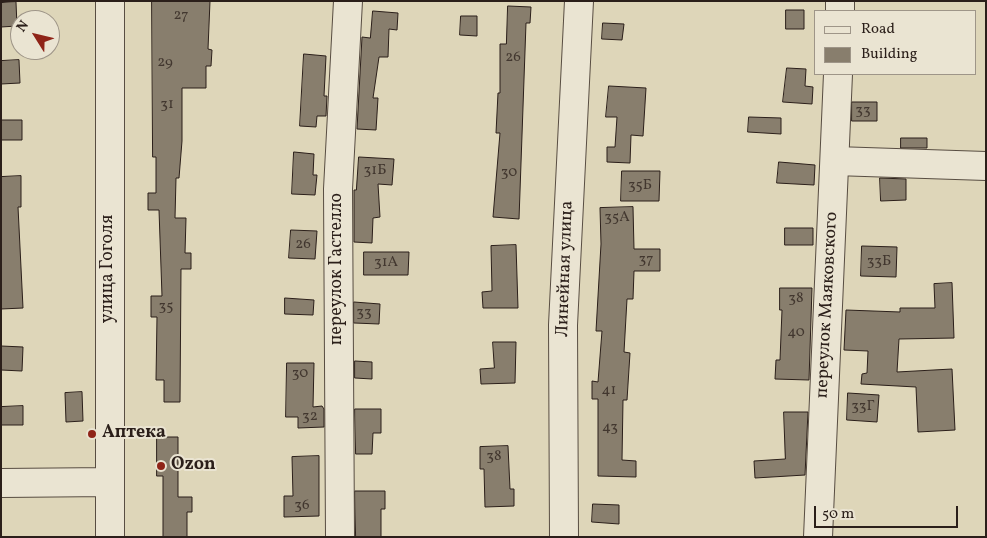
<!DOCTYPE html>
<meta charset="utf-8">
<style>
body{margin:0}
#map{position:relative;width:987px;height:538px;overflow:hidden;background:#ded6b9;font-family:Vollkorn,serif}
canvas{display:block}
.frame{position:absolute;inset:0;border:2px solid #2b1f1a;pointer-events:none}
.legend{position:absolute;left:814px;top:10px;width:162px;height:65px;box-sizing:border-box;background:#eae4d2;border:1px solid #9e9588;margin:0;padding:6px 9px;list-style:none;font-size:15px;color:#2b1f1a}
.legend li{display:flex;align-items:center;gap:10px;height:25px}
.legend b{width:25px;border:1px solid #9e9588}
.north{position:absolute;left:10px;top:10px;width:50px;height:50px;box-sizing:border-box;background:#eae4d2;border:1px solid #9e9588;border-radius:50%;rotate:306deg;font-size:14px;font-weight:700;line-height:20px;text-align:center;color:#2b1f1a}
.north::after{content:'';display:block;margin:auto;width:18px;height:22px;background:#8f2418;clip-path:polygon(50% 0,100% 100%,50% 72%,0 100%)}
.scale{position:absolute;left:814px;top:506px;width:144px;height:22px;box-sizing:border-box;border:2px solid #2b1f1a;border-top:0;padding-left:6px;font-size:15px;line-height:18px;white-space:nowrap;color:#2b1f1a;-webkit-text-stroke:4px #eae4d2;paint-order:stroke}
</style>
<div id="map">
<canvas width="987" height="538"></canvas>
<div class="frame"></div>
<ul class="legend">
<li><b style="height:6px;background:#eae4d2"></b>Road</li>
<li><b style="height:14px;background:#887e6d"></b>Building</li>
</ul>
<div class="north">N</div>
<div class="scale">50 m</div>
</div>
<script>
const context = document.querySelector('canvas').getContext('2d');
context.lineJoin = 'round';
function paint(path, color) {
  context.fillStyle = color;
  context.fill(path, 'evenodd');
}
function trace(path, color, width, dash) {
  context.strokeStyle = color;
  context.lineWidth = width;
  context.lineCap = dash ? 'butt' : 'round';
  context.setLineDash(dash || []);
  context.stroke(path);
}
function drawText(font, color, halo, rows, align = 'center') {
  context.font = font + ' Vollkorn,serif';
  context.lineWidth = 4;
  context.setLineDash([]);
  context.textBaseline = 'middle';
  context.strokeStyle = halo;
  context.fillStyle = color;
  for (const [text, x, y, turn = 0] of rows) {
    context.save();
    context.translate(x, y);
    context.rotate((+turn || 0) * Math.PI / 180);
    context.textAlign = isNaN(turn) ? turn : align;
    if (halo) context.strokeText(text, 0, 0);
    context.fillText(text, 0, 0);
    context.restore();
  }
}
const building = new Path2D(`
 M152,1H210L208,49L212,50L211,66H206V88H182V141L179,178H176L175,218H186L185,253H191V269H181L180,402H164V380H156L157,317H151V296H162L159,210H148V193H156V157H153Z
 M16,2L17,26L1,27V3Z
 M508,6L531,7L530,23H526L519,219L493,217L500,133H496L498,93H500V44H506Z
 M786,10H804V29H786Z
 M373,11L398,13L397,30L389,29L388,57H379L373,98H378L376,130L357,129L362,37L370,38Z
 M461,16H477V36L460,35Z
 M603,23L624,24L622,40L602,39Z
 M304,54L326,56L324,96H327L326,116H317L316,127L300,126Z
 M19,60L20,83L1,84V61Z
 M787,68L806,69L805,86L813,87L812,104L783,102Z
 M609,86L646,88L643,136L631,135L630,163L607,162V147H615L617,117H606Z
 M852,102H877V121H852Z
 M749,117L781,118V134L748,132Z
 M1,120H22V140H1Z
 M901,138H927V148H901Z
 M294,152L314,154L313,175H317L315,195L292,194Z
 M359,157L394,159L392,185L378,184L380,217L373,218L372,243L354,242V190H356Z
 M779,162L815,165L814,185L777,183Z
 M622,171H660L659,201H621Z
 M21,176V207H18L23,308L1,309V177Z
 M880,178L906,179V200L881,201Z
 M633,207L634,249H660V271H634L633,299H627L624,352L630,353L627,400H623L622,460L636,461V477L598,476V399H592V381L598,382L602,331H596L601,244L600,208Z
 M785,228H813V245H785Z
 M291,230L317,231L315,259L289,258Z
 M516,245L518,308H483L482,292L492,291L491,246Z
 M862,246L897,247L896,277L861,276Z
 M364,252H409L408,275H364Z
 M952,283L954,338L899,339L897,372L952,369L955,430L918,432L916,387L861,384L862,374L867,373L868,351L844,350L846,310L900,312V308H935L934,284Z
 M780,288H812L809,380L775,379L776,360H780L782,310H780Z
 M285,298L314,300L313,315L285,314Z
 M354,302L380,304L379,324L354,323Z
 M493,342H516L515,383L481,384L480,369L494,368Z
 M1,346L23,347L22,371L1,370Z
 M355,361L372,362V379L355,378Z
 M287,363H314L313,407L322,406L324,409V427L298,428V417H286Z
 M82,392L83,421L66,422L65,393Z
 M848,393L879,395L877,422L847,420Z
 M23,406V425H1V407Z
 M355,409H381V433H373L372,454H356Z
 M784,412H808L805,475L755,478L754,461L785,459Z
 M157,437H178V497H192V512H187V537H163V476H157Z
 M508,446L510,489H514V506L485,507L484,469H480V447Z
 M319,456V516L284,517V496H293L292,457Z
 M355,491H385V509H381V537H356Z
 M593,504L619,505V524L592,522Z`);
const minor = new Path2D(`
 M840,11V1
 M835,161L986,166
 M1,483L109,482
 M110,537V1
 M340,537L338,189L348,1
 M564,537L563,325L579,1
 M818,537L838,74`);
const markers = [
 [92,434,5,"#8f2418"],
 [161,466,5,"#8f2418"]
];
const numberNames = [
 ["27",181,16],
 ["26",513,58],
 ["29",165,63],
 ["31",167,105],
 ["33",863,111],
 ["31Б",375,171],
 ["30",509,173],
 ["35Б",640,186],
 ["35А",617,218],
 ["26",303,245],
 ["37",646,260],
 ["33Б",879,262],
 ["31А",386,263],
 ["38",796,299],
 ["35",166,307],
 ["33",364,313],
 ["40",796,333],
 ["30",300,374],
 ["41",609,391],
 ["33Г",863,407],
 ["32",310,417],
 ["43",610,428],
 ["38",494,457],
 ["36",302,506]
];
const streetNames = [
 ["улица Гоголя",109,269,-90],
 ["переулок Гастелло",338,269,-90],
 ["Линейная улица",566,269,-88],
 ["переулок Маяковского",828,305,-87]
];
const poiNames = [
 ["Аптека",102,434],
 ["Ozon",171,466]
];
paint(building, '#887e6d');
trace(building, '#2b1f1a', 1);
trace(minor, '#584d42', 30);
trace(minor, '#eae4d2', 28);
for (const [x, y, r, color] of markers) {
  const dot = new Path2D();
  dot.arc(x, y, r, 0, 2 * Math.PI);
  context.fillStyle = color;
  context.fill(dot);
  trace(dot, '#eae4d2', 2);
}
drawText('15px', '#42372f', null, numberNames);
drawText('18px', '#2b1f1a', '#eae4d2', streetNames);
drawText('bold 18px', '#2b1f1a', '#eae4d2', poiNames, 'left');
</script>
